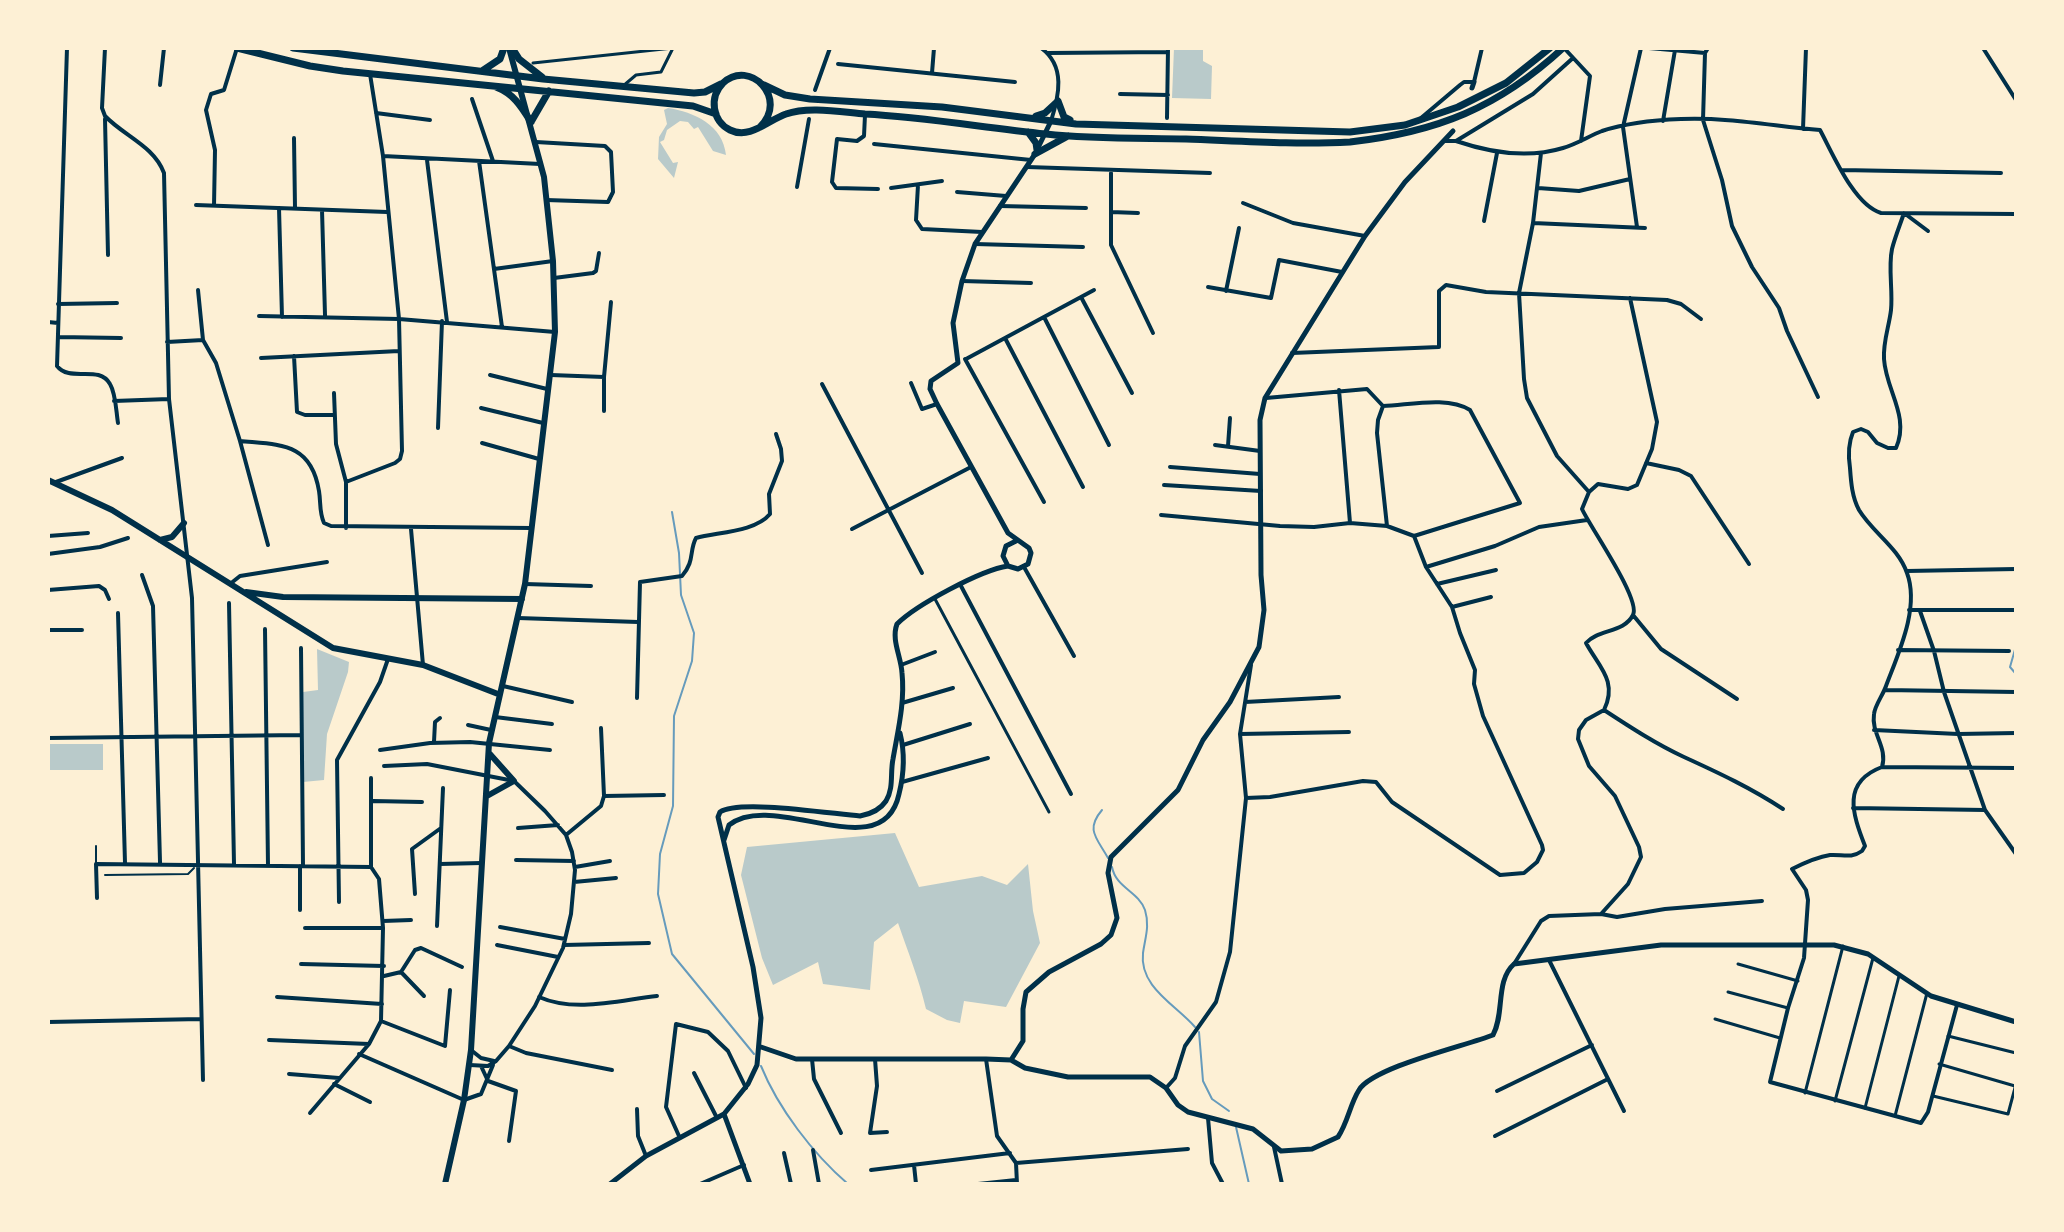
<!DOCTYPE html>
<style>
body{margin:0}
#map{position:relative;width:2064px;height:1232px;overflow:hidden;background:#fdf0d5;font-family:Signika,sans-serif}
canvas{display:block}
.frame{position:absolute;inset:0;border:50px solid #fdf0d5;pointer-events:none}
</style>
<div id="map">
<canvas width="2064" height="1232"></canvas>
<div class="frame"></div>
</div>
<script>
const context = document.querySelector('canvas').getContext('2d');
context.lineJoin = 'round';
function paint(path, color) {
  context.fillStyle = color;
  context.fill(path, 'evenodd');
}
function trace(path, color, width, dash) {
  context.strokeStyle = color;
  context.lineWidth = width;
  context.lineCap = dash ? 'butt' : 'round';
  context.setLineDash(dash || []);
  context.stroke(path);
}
const green = new Path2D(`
 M1174,48H1203V61L1212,66L1211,99L1172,98Z
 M668,108C694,112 723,125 726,155L713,151L698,127L694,129L688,122L680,121L667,130L664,140L660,142L673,163L678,162L674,178L658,159L659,137L667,124L664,110Z
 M317,649L349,662L348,672L327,734L324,780L303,782V692L318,690Z
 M48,744H103V770H48Z
 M895,833L919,887L982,876L1007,885L1028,864L1033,911L1040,943L1006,1007L964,1001L960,1023L947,1020L926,1009C919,979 908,952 898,923L874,942L870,990L823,984L818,962L773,985L762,958L741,875L747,847Z`);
const stream = new Path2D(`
 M672,512L679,553L681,595L694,633L692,661L674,716L673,806L660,854L658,894L672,954L754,1054
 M2016,646L2010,667L2016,674
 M1102,810C1085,830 1097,838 1108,858
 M1112,867C1116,888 1138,891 1145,910C1150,926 1145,938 1143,953C1139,987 1176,1005 1195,1027
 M1199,1032L1203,1081L1212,1099L1229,1111
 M761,1066C778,1108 813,1154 848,1184
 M1236,1127L1249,1184`);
const service = new Path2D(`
 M96,846V864
 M105,875L188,874L194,868`);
const pedestrian = new Path2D(`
 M533,63L673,48
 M623,86L636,75L661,72L673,48
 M935,599L1049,812
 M1738,964L1798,981
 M1728,992L1788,1008
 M1715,1019L1780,1038
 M1948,1036L2016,1053
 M1939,1064L2015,1086
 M1805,1093L1843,946
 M1933,1096L2008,1114L2016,1084
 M1835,1101L1873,958
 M1865,1108L1899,976
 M1895,1116L1927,993`);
const minor = new Path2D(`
 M67,48L57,366C70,383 99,364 110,384C116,394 116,411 118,423
 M105,48L102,108L105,116C124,136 154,146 164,173L169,399L192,598L203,1080
 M1041,48C1066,66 1059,96 1051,121
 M1564,48L1590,76L1581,141
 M1649,48L1705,53
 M1708,48L1705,53L1703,120L1722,180L1732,226L1752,267L1779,308L1787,331L1818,397
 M1983,48L2016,100
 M1048,53L1168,52
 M838,64L1015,82
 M932,73L934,48
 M160,85L164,48
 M815,90L830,48
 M1120,94L1168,95
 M472,99L493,161
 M376,113L430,120
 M865,115L864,136L857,141L837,139L832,182L836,188L878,189
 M1167,118L1168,48
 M1421,118L1460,85L1464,82H1474L1482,48
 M105,119L108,255
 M1663,121L1675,50
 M1803,129L1806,48
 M294,138L295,208
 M1444,141H1456L1533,94L1573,58
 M1456,141C1491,153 1527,159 1563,148C1577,144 1589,136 1602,131C1626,123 1656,120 1681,119C1728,117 1773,126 1820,130C1833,154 1854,205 1881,213L2016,214
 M536,142L605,146L611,152L613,192L608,202L546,200
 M874,144L1031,160
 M1541,153L1533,223L1519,293L1524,379L1527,398L1557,456L1589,492
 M383,156L540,164
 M427,160L447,322
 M479,161L502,327
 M1027,167L1210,173
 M1842,170L2001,173
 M1111,173V245L1153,333
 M918,185L916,220L922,229L982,232
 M797,187L809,119
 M891,188L942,181
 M1538,188L1579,191L1630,179
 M957,192L1006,196
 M1243,203L1293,223L1365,236
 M196,205L387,212
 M214,206L215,150L206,110L211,94L224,90L237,48
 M1000,206L1086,208
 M279,208L282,317
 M322,210L325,315
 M1111,212L1138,213
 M1484,221L1497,153
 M1533,223L1645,228
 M1637,227L1623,127L1641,48
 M1928,231L1904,213C1900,225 1895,237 1892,249C1888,268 1893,290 1891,310C1889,327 1883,341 1884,359C1886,391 1910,416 1896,448H1888L1877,443L1868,432L1861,429L1853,432C1848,444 1848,455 1850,468C1851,482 1852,497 1859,510C1873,533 1898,547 1907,573C1920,608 1898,654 1886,686C1883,695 1875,705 1874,714C1871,734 1888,747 1882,767C1842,782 1852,813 1865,846L1862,851C1851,859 1842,854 1830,855C1817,857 1804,863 1792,869L1806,890L1808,900L1804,958L1788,1008L1770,1082L1921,1123L1928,1112L1957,1005
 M975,244L1083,247
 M494,269L553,261
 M554,278L593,273L596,271L599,253
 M962,281L1031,283
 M1208,287L1271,298L1279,260L1342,272
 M198,290L203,340L216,363L240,441L268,545
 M1226,291L1239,228
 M1081,297L1132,393
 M58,304L117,303
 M259,316L399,319L555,332
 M1044,317L1109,445
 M48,322L58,323
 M58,337L121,338
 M1005,338L1083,487
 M167,342L203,340
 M1292,353L1439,347V291L1446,285L1486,292L1667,300L1681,304L1701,319
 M294,356L297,412L305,415H333
 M261,358L399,351
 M965,359L1044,502
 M966,359L1094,290
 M490,375L547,389
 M551,375L604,377
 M911,383L922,409L937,404
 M822,384L922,573
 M1339,390L1350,523
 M334,393L336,444L346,482V528
 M1266,398L1367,389L1383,406
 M114,401L169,399
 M1383,406L1378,420L1377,433L1387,526
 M481,408L543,423
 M604,411V377L611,302
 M438,428L442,321
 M240,441C280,445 311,442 319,491C321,503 319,512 324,523L331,526L531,528
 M482,443L539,459
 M1215,445L1260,451
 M1228,446L1230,418
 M1646,463L1679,470L1691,476L1749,564
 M1170,467L1260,474
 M56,482L122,458
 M346,482L395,463L400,459L402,451L399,319L383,156L370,74
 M1164,485L1261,491
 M1161,515L1280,526L1314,527L1350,523L1387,526L1414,536L1520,503L1470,410C1447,396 1410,405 1383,406
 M411,529L423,665
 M852,529L971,467
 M48,536L88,533
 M48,554L100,547L128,538
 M1024,567L1074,656
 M1426,567L1495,546L1539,527L1587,520
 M1907,571L2016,569
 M142,575L153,606L160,862
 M230,584L240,576L327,562
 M525,584L591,586
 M1437,584L1496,570
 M961,586L1071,794
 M48,590L99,586L105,590L109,599
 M229,603L234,864
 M1452,607L1491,597
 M1909,610H2016
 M1920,611L1934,651L1944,692L1985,810
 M118,613L125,863
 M1633,615L1661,649L1737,699
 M518,618L638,622
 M265,629L268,866
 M48,630H82
 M301,648L303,866
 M1898,650L2009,651
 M901,665L935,652
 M503,686L572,702
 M1885,690L2016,692
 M637,698L640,582L682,576C695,561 689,551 696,538C718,532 755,532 770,514L769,494L782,461L781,449L776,434
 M1245,702L1339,697
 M902,703L953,688
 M1604,710C1630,727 1656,744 1684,757C1719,773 1751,788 1783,809
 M495,717L552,724
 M468,725L491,730
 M1874,730L1958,734L2016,733
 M1240,734L1349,732
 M48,738L301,735
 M434,742L435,722L440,718
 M903,745L970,724
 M380,750L430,743L470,742L550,750
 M384,766L427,764L514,781L545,811L566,835L572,852L575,870L571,914L563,948L535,1006L509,1046L496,1061L488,1066L470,1065
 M1882,767L2016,768
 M371,778V867
 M902,782L988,758
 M604,796L664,795
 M1246,798L1270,797L1363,781L1376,782L1392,802L1500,875L1524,873L1537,862L1543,850L1542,845L1483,716L1474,684L1475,670L1460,633L1452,607L1426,567L1414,536
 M373,801L422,802
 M1853,808L1985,810L2016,854
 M518,828L558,825
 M566,835L601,806L604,796L601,728
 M516,860L574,861
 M440,864L481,863
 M575,867L610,861
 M574,882L616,878
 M415,894L412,849L441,828
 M97,898L96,864L371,867L379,879L383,928L381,1021L369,1044L310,1113
 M339,902L337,760L380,682L388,659
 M300,910V866
 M1601,914L1617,917L1665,909L1762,901
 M383,921L411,920
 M437,926L443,788
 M500,927L565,939
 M305,928H383
 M497,945L558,957
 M564,945L649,943
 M1549,960L1624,1111
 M301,964L384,966
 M1514,964L1541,921L1549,916L1601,914L1628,884L1641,857L1639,847L1615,796L1589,766L1578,739L1579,730L1586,720L1604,710C1618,681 1599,667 1586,643C1598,629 1624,633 1633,615C1641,599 1590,527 1582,509L1589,492L1598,484L1628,489L1637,485L1652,449L1657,422L1630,298
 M401,972L424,996
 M384,976L401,972L415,950L421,948L462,967
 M277,997L382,1004
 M539,997C575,1013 620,1000 657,996
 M381,1021L445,1046L450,990
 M48,1022L201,1019
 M269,1040L369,1044
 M509,1046L526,1053L612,1070
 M471,1050L481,1058L494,1061
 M359,1054L464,1100L481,1094L493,1065
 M812,1059L814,1079L841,1133
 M875,1059L877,1086L870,1133L887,1132
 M986,1059L997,1136L1016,1163L1017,1184
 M481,1066L488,1081L516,1091L509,1141
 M694,1073L717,1118
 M289,1074L339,1078
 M334,1084L370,1102
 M1166,1088L1175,1078L1185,1046L1216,1002L1230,952L1246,798L1240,734L1251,665
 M1497,1091L1592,1045
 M637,1109L638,1136L646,1156
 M1208,1118L1212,1163L1223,1184
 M679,1136L666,1107L676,1024L708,1032L728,1051L746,1088
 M1495,1136L1608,1079
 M1274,1147L1282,1184
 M813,1150L819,1184
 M784,1153L791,1184
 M1016,1163L1188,1149
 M914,1165L916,1184
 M871,1170L1010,1153
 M700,1184L744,1165
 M978,1184L1016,1180`);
const tertiary = new Path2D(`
 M1472,88L1474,82
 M1016,541L1006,546L1003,556L1008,566L1018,569L1028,564L1031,553L1029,548L1008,533L937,404L930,389L931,381L958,363L953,323L962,281L975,244L1035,154L1051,121
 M724,840L729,825C774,789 883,869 899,794C904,774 905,753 900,733
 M761,1047L796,1059H986L1011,1060L1025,1068L1068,1077H1150L1166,1088L1178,1105L1188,1112L1253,1129L1281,1151L1312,1149L1338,1137C1348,1122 1350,1104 1359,1090C1373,1067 1465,1046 1493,1035C1505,1013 1495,981 1514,964L1661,945H1834L1868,954L1931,996L2016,1022
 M1011,1060L1023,1041V1009L1026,992L1049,972L1101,944L1111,935L1117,918L1108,873L1111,857L1178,790L1203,740L1230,702L1259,647L1264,610L1261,575L1260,420L1265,398L1365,236L1405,182L1453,131
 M724,1114L750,1184
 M610,1184L646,1156L724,1114L748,1084L757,1065L761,1018L753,967L718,817L720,812C739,799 833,814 860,816C871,814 880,810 886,801C894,788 890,773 893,759C898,730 905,702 902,673C901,656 891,640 897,624C916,605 981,570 1008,566`);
const secondary = new Path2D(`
 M48,480L112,510L333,648L423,665L498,694
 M160,540L172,537L184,523
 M246,592L283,597L522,599
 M487,796L514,781L489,753
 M445,1184L464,1100L471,1050L489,743L525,584L555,332L553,261L544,177L509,48`);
const trunk = new Path2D(`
 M237,48L310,66L343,71L693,106L716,114
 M293,48L543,79L694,93L705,92L721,84
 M512,48L519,59L542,77
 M482,71L500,59L504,48
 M764,85L785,95L810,99L942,107L1076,124L1350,132L1405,125L1458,107L1506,83L1550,48
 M496,87C514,94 521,106 531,122
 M1036,116L1045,113L1058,101L1064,117L1070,120
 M531,122L549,91
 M760,127C789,99 750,58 723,83C709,97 712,121 730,130C750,140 768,120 786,114C808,106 841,112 865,114C925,117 985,128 1046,134C1092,139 1139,138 1186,139C1240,141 1295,145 1350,142C1437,132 1498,108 1563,48
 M1028,132L1036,143L1037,150
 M1035,154L1068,136`);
paint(green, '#b9caca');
trace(stream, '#669bbc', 2);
trace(service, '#003049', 2);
trace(pedestrian, '#003049', 3);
trace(minor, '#003049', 4);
trace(tertiary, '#003049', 5);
trace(secondary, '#003049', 6);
trace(trunk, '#003049', 7);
</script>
